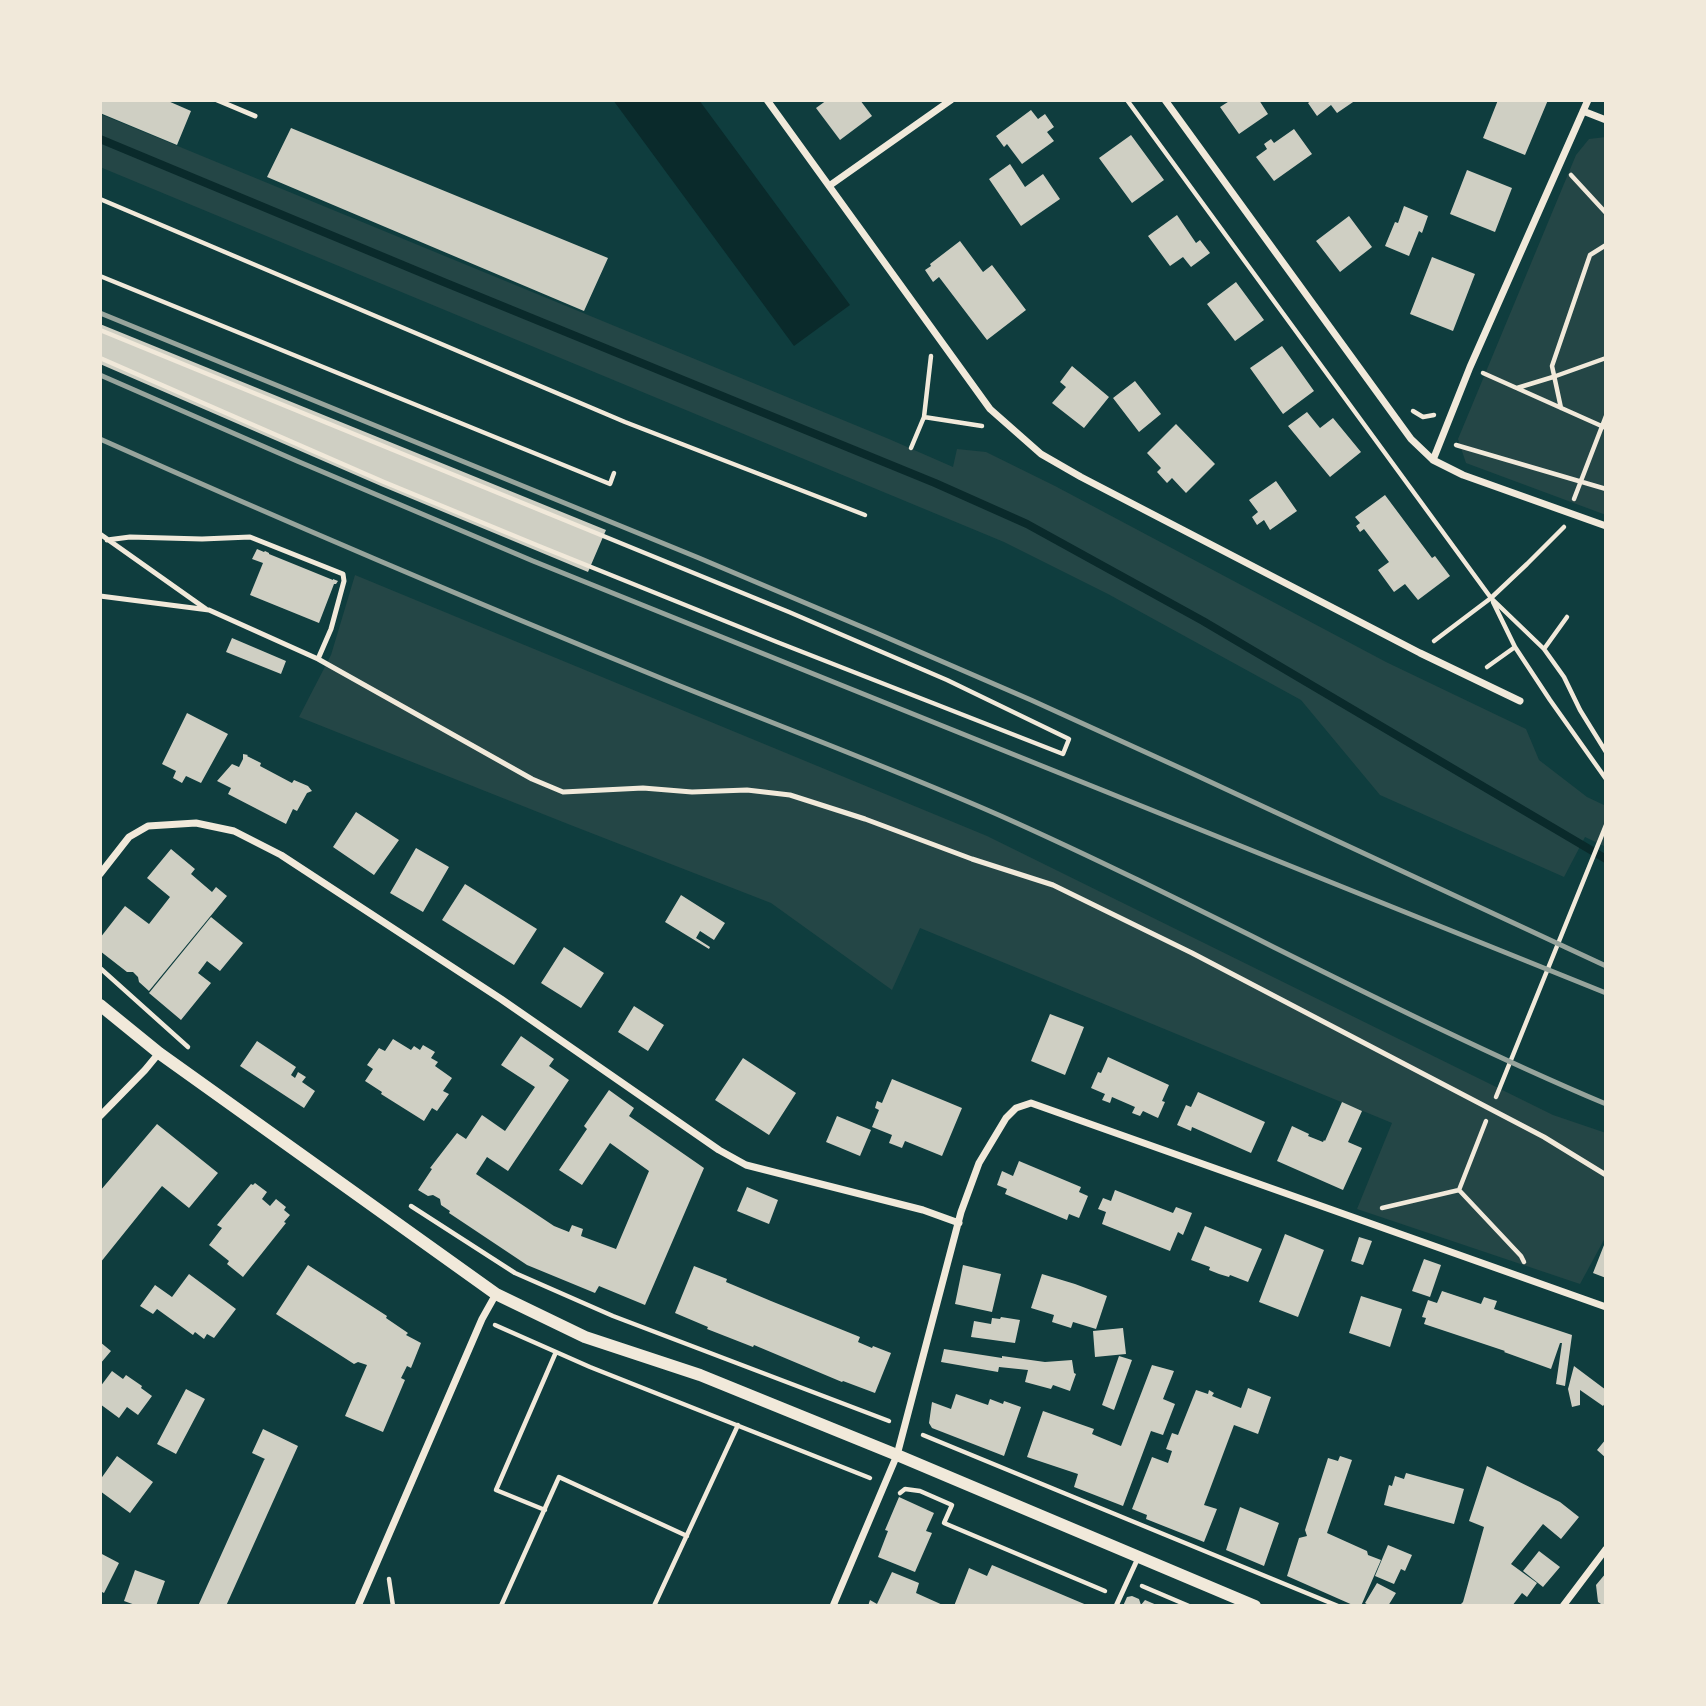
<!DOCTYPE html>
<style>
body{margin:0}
#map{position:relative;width:1706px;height:1706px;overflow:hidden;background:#0f3d3e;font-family:Poppins,sans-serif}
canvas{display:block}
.frame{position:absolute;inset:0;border:102px solid #f1e9da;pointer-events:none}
</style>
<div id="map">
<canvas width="1706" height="1706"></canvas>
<div class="frame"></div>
</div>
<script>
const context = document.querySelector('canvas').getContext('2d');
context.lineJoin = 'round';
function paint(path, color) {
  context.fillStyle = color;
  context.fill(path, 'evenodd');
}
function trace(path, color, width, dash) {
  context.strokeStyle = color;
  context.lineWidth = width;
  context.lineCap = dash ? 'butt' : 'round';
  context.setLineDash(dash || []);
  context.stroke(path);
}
const green = new Path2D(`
 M100,114L889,439L953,467L957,449L986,452L1055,486L1386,662L1526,729L1539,760L1587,797L1606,806V847L1585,837L1564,877L1380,795L1301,700L1108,594L1004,542L100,167Z
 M1606,137V515L1466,463L1458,439L1576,155L1589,139Z
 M355,575L987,836L1553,1115L1606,1133V1236L1580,1284L1357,1209L1392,1123L920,928L892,990L771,903L568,824L299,717L331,655Z`);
const water = new Path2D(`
 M613,100H699L850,305L794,346Z`);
const stream = new Path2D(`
 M100,139L446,283L935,483L1027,524L1203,621L1606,859`);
const building = new Path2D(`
 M100,100H169L168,101L191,111L177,145L100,113Z
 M827,100H860L872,116L840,140L816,108Z
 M1231,100H1259L1268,114L1239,134L1220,107Z
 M1312,100H1356L1337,113L1331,105L1317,116L1308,103Z
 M1498,100H1548L1525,155L1483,138Z
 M1031,110L1038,119L1045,114L1054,127L1047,132L1054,141L1022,164L1007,144L1004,147L996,136Z
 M291,128L608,258L584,311L267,177Z
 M1294,129L1312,154L1274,181L1256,157L1267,149L1264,144L1271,139L1274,143Z
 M1131,135L1164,180L1132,203L1099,158Z
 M1010,164L1025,187L1043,174L1060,199L1021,226L989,179Z
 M1467,170L1512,188L1495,232L1450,214Z
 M1404,206L1428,216L1422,233L1419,231L1409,256L1385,246L1395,222L1398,223Z
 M1177,215L1196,243L1200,240L1210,253L1191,267L1183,257L1170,266L1148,236Z
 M1349,216L1372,247L1340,272L1316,241Z
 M960,241L983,272L992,265L1026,310L987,340L939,277L933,282L925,270L931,266L930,264Z
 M1432,257L1475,274L1453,331L1410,314Z
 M1236,282L1264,320L1235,341L1207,304Z
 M100,324L606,530L588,572L381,486L100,364Z
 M1282,346L1314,391L1283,414L1250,368Z
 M1072,366L1109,397L1084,428L1052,403L1066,387L1060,382Z
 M1135,381L1161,414L1139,432L1113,398Z
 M1307,412L1320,428L1333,418L1361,452L1330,477L1288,426Z
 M1176,424L1215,464L1186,493L1172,478L1167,483L1157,472L1161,468L1147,453Z
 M1276,481L1297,511L1270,530L1264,520L1257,525L1252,517L1258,512L1249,500Z
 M1385,495L1432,558L1435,556L1450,576L1418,600L1405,584L1394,592L1378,570L1389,562L1364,529L1360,532L1356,526L1360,523L1355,517Z
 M257,549L264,552L265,551L269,553V554L333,580V579L338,581L336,584H334L319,623L250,595L263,563L252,559Z
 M232,638L286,661L281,674L226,652Z
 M187,713L228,734L201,783L186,776L182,783L173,778L176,771L162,764Z
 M243,754L248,755L247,756L261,763L260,766L292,783L294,780L308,786L312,791L307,793L297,811L293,809L286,824L228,794L231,788L217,781L232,764L239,767L243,759Z
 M356,812L399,840L374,875L333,847Z
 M416,848L449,867L423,912L390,893Z
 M171,849L195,869L191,874L212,892L216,887L227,896L149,991L139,982L138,977L133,972H127L100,951V938L125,906L149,924L170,897L147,878Z
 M465,884L537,929L514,965L442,920Z
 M681,895L725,923L714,940L700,931L696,938L710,947L709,949L665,922Z
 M211,917L243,943L220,971L207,961L198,973L211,983L181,1020L149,993Z
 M564,947L604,973L581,1008L541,983Z
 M634,1006L664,1025L648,1051L618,1032Z
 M1050,1014L1084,1027L1065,1075L1031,1061Z
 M521,1036L554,1059L549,1066L569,1080L508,1171L487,1157L476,1174L554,1226L569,1232L572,1225L583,1229L581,1236L616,1249L649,1171L610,1143L582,1185L559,1170L587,1129L584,1126L609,1090L634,1108L629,1116L704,1168L645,1305L599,1286L595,1293L527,1265L449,1213L450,1211L441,1205L440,1199L433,1195L428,1196L418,1190L432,1169L430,1168L457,1133L466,1139L482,1115L505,1131L535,1087L501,1065Z
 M393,1039L411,1050L414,1046L420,1050L423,1045L435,1052L431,1058L438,1062L435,1066L452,1078L443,1091L449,1094L437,1111L432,1108L424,1121L381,1094L382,1092L365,1081L373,1069L367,1065L379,1048L385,1051Z
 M257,1041L296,1067L291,1075L295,1078L298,1072L306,1077L302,1082L315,1091L304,1108L240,1066Z
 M1108,1057L1169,1085L1162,1101L1165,1102L1158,1118L1143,1111L1140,1116L1132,1113L1135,1107L1112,1097L1110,1103L1102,1100L1105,1094L1091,1088L1098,1072L1101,1073Z
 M743,1058L796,1093L769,1135L715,1100Z
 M892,1079L962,1108L942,1156L905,1141L902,1148L889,1143L892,1135L872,1127L879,1110L875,1108L877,1101L882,1103Z
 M1198,1092L1265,1122L1251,1153L1192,1127L1191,1131L1177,1125L1186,1105L1191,1107Z
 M1342,1102L1362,1111L1348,1142L1362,1148L1343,1190L1277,1161L1292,1126L1309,1134L1308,1136L1323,1142L1324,1140L1325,1141Z
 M837,1116L871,1130L860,1156L826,1142Z
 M157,1124L218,1173L189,1208L162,1186L100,1263V1191Z
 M1019,1161L1081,1187L1079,1192L1088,1196L1079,1218L1069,1214L1067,1220L1005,1194L1007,1189L997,1185L1002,1171L1013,1176Z
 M255,1183L267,1192L262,1199L270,1206L276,1199L286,1207L284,1210L290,1215L284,1222L286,1223L243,1277L227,1264L229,1261L209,1245L222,1228L217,1225L251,1184L253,1185Z
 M747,1187L778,1200L769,1224L737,1211Z
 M1115,1190L1173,1213L1176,1207L1192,1213L1183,1235L1178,1232L1170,1251L1102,1224L1106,1212L1098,1209L1103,1198L1111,1201Z
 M1205,1226L1262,1249L1248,1282L1230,1275L1229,1277L1219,1274L1209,1270L1210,1267L1191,1260Z
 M1285,1234L1324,1250L1298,1317L1259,1302Z
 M1359,1237L1372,1241L1363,1265L1351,1261Z
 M1606,1240V1278L1593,1273Z
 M1424,1259L1441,1265L1430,1297L1412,1291Z
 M308,1265L387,1316L386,1318L408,1333L406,1335L421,1343L411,1368L407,1366L401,1378L405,1380L383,1432L345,1416L367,1365L358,1362L354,1364L276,1314Z
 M963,1265L1001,1274L992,1312L955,1304Z
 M694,1266L727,1279L726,1282L771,1301L860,1337L858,1342L872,1348L873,1346L891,1353L875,1393L843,1381L842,1382L754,1345L753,1347L707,1329L708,1327L675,1313Z
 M189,1274L236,1309L214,1338L207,1334L204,1339L195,1332L193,1335L157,1309L153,1314L140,1306L155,1285L172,1297Z
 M1042,1274L1075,1284L1107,1296L1096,1329L1073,1322L1071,1328L1052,1322L1054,1315L1031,1308Z
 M1442,1291L1481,1304L1484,1297L1490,1299L1497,1301L1494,1309L1572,1335L1565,1386L1556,1384L1562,1343H1560L1551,1369L1504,1352L1505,1351L1424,1324L1426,1318L1422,1317L1428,1300L1437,1303Z
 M1361,1296L1402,1309L1390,1347L1349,1333Z
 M1001,1317L1020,1320L1015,1343L971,1337L974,1321L991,1324L992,1318L1000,1319Z
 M1123,1328L1126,1354L1095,1357L1093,1331Z
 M100,1342L111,1351L100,1364Z
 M944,1349L1002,1358V1356L1045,1362L1072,1360L1074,1373L1076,1374L1070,1391L1053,1385L1051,1389L1025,1382L1028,1370L999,1367L998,1372L941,1362Z
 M1119,1356L1132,1360L1114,1410L1102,1405Z
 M1152,1365L1174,1371L1163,1399L1175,1404L1163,1435L1151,1431L1123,1506L1074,1487L1078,1474L1027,1457L1043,1411L1094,1429L1092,1434L1121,1446Z
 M1574,1366L1606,1390V1402L1603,1406L1580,1390V1405L1572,1407L1568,1389Z
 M112,1371L123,1379L126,1375L142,1386L141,1388L152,1396L138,1415L127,1407L119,1418L100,1404V1387Z
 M1248,1388L1271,1397L1258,1434L1234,1425L1204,1505L1217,1509L1204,1542L1146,1519L1147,1515L1132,1509L1152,1457L1168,1463L1172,1451L1166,1449L1172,1433L1178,1435L1196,1390L1208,1394L1209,1390L1214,1393L1212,1396L1241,1408Z
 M186,1389L205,1399L176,1454L157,1444Z
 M956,1394L988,1405L990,1399L1003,1404L1004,1401L1021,1407L1004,1456L932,1428L929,1423L932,1402L951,1409Z
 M263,1429L298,1446L226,1606H198L264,1460L265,1459L252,1453Z
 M1606,1439V1458L1597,1450Z
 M117,1456L153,1482L130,1513L100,1491V1480Z
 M1340,1456L1352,1460L1327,1533L1367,1551L1368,1555L1381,1560L1361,1606H1355L1287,1576L1299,1538L1307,1536L1305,1530L1328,1458L1338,1461Z
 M1487,1466L1560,1502L1579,1517L1561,1539L1543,1524L1511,1564L1537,1583L1527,1597L1522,1593L1512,1606H1459L1463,1602L1484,1527L1469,1521Z
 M1406,1473L1464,1489L1454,1524L1384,1505L1389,1485L1392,1486L1395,1476L1404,1479Z
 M899,1497L934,1513L926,1531L932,1533L915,1572L878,1557L888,1531L885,1530Z
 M1240,1507L1279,1523L1264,1566L1226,1550Z
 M1388,1545L1412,1555L1405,1571L1401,1569L1394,1584L1375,1576Z
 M1539,1551L1560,1567L1543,1587L1523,1571Z
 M100,1553L119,1563L104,1593L100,1591Z
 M992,1565L1089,1606H954L969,1568L987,1576Z
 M135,1570L165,1581L156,1606H138L124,1601Z
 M892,1572L919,1583L916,1593L945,1606H868L870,1600L877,1604Z
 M1606,1573V1606H1604L1598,1602L1596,1585Z
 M1377,1583L1396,1593L1388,1606H1370L1365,1603Z
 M1132,1596L1139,1599L1141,1605L1145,1600L1159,1606H1123L1127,1597Z`);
const path = new Path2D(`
 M1127,100L1491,598L1544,649L1564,677L1580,710L1606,752
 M1571,175L1606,213
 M100,199L625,422L865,515
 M100,276L610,484L614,473
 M100,330L789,612L947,680L1069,739L1063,754L777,642L539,546L384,482L100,358
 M1483,373L1606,428
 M1517,388L1553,377L1606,358
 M1561,408L1552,366L1590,255L1606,245
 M1413,411L1423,417L1434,415
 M924,417L982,426
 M1456,445L1606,489
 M911,448L924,417L931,356
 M1574,499L1606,416
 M1493,602L1515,647L1550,700L1606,779
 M1434,641L1491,598L1527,564L1564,527
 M1544,649L1567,617
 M1487,667L1515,647
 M100,968L188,1047
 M1496,1097L1606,825
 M1459,1190L1486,1121
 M1459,1190L1521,1256L1524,1262
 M411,1206L515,1273L613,1316L889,1421
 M1382,1208L1459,1190
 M495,1325L590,1367L870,1478
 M923,1435L1338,1606
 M900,1493L905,1489L920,1491L952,1505L944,1523L1105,1591
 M545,1510L496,1490L556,1352
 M389,1579L393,1606
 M1142,1586L1189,1606
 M501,1606L559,1477L687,1536
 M654,1606L738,1425`);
const service = new Path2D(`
 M217,100L255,116
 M100,534L206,609
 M107,540L130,537L202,539L250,537L343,574L344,581L331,629L318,659
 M100,596L209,610L318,659L532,779L563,792L643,788L692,792L747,790L790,795L865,819L972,859L1053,885L1192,953L1544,1137L1606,1175
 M1116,1606L1138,1558`);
const minor = new Path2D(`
 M767,100L990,409L1041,454L1081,477L1420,653L1520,701
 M1165,100L1411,439L1433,460L1463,475L1606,526
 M1583,111L1606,120
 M829,186L951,100
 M1433,460L1470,367L1588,100
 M100,874L129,837L148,826L196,823L234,831L281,855L501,999L719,1150L746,1165L923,1210L959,1223
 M100,1116L145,1070L159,1053
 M358,1606L482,1319L496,1294
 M833,1606L897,1455L961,1212L979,1163L1006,1118L1016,1108L1031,1103L1606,1307
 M1563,1606L1606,1549`);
const tertiary = new Path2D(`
 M100,1005L159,1053L496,1294L585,1337L700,1375L897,1455L1255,1606`);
const rail = new Path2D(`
 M100,313L699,558L874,632L1031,700L1189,772L1606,966
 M100,375L297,461L533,561L1606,993
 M100,439C286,522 474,602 663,679C776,725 890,767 1001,816C1205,907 1400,1017 1606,1104`);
paint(green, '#244646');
paint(water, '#0a2a2b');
trace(stream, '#0a2a2b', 8);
paint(building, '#cfcfc3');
trace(path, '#f1e9da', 4.5);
trace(service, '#f1e9da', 5);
trace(minor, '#f1e9da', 7);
trace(tertiary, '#f1e9da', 12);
trace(rail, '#97a49c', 5);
</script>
